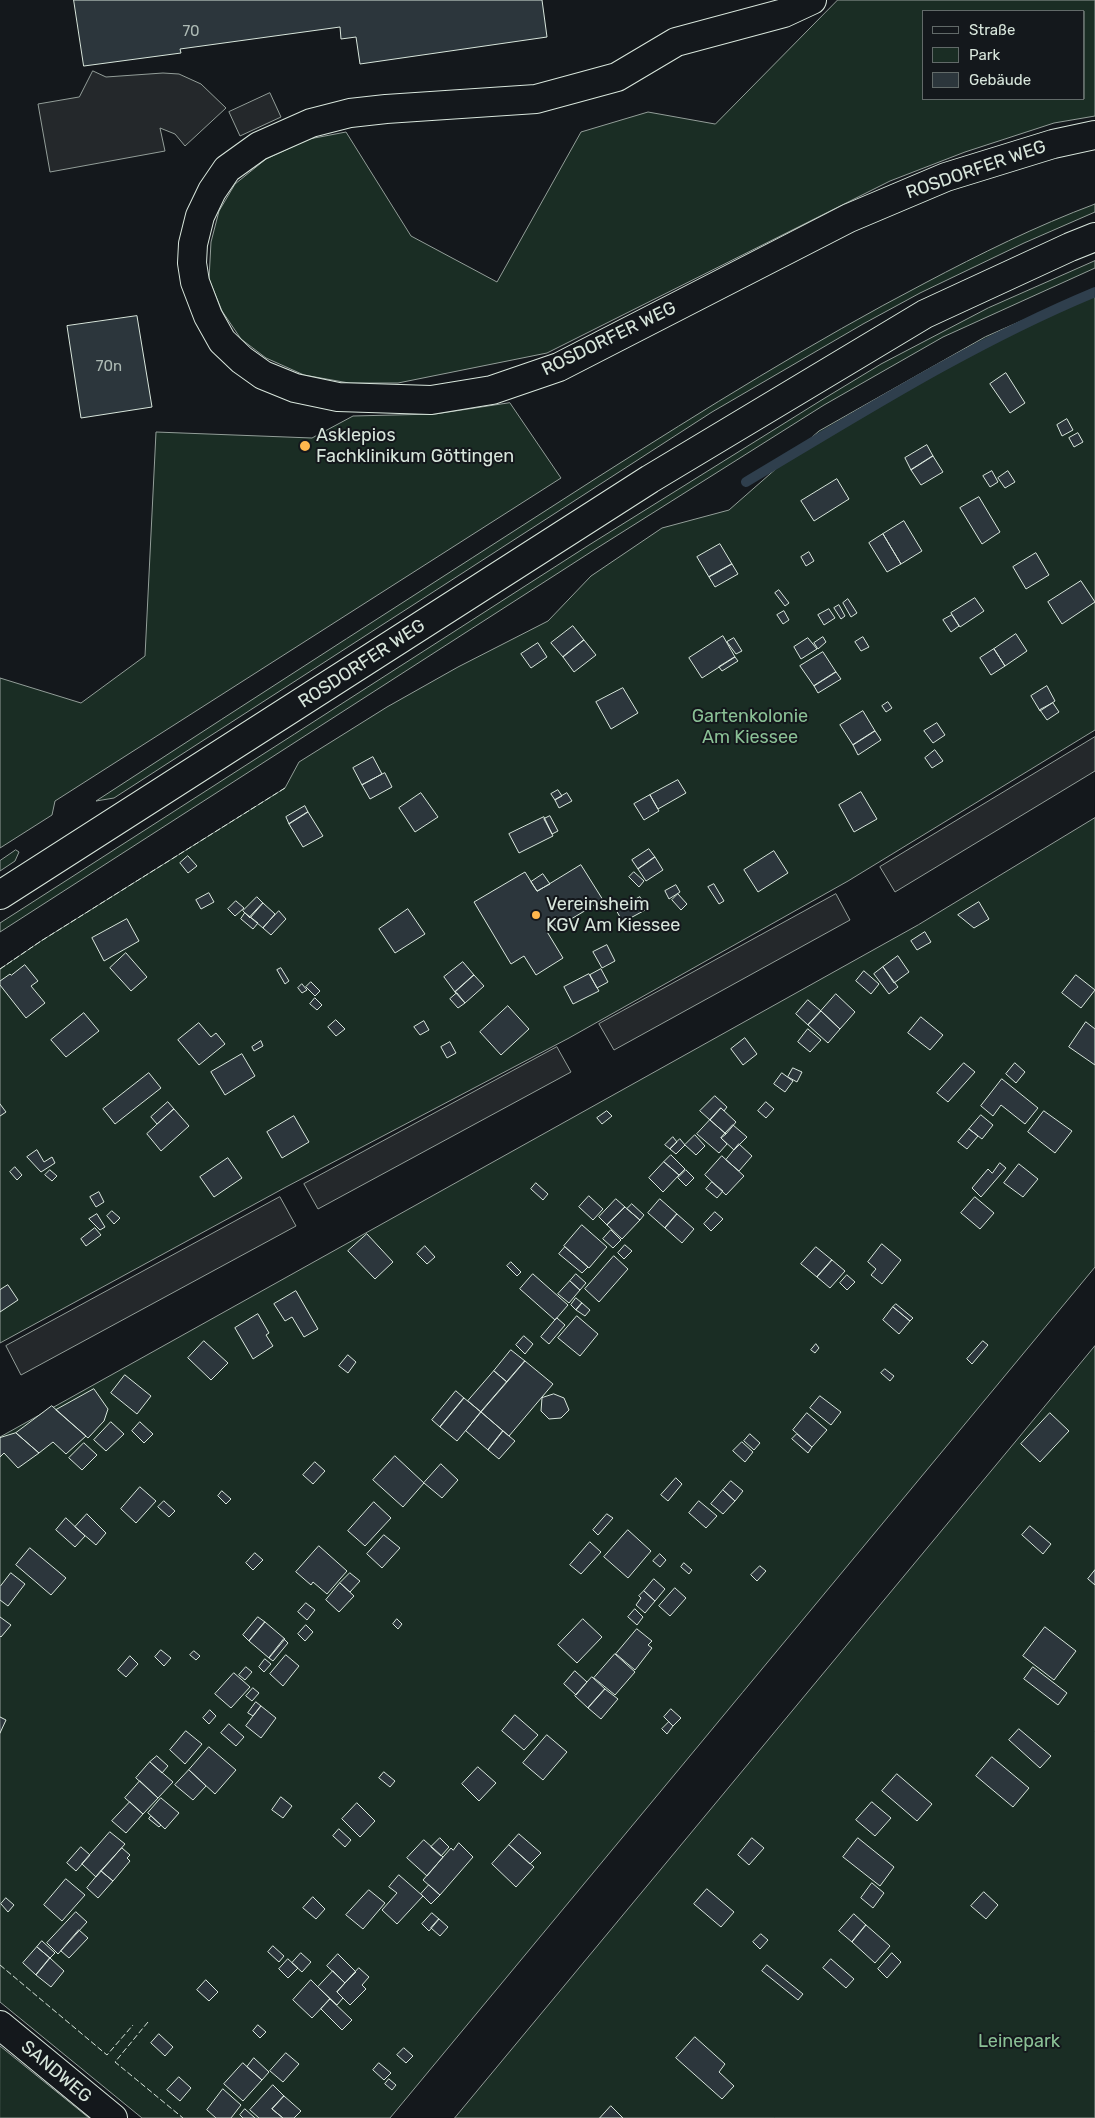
<!DOCTYPE html>
<meta charset="utf-8">
<style>
body{margin:0}
#map{position:relative;width:1095px;height:2118px;overflow:hidden;background:#14181c;font-family:Rubik,sans-serif}
canvas{display:block}
.legend{position:absolute;left:922px;top:10px;width:162px;height:90px;box-sizing:border-box;background:#14181c;border:1px solid #626a69;margin:0;padding:6px 9px;list-style:none;font-size:15px;color:#d8e6dc}
.legend li{display:flex;align-items:center;gap:10px;height:25px}
.legend b{width:25px;border:1px solid #626a69}
</style>
<div id="map">
<canvas width="1095" height="2118"></canvas>
<ul class="legend">
<li><b style="height:6px;background:#14181c"></b>Straße</li>
<li><b style="height:14px;background:#1a2d24"></b>Park</li>
<li><b style="height:14px;background:#2c363c"></b>Gebäude</li>
</ul>
</div>
<script>
const context = document.querySelector('canvas').getContext('2d');
context.lineJoin = 'round';
function paint(path, color) {
  context.fillStyle = color;
  context.fill(path, 'evenodd');
}
function trace(path, color, width, dash) {
  context.strokeStyle = color;
  context.lineWidth = width;
  context.lineCap = dash ? 'butt' : 'round';
  context.setLineDash(dash || []);
  context.stroke(path);
}
function drawText(font, color, halo, rows, align = 'center') {
  context.font = font + ' Rubik,sans-serif';
  context.lineWidth = 4;
  context.setLineDash([]);
  context.textBaseline = 'middle';
  context.strokeStyle = halo;
  context.fillStyle = color;
  for (const [text, x, y, turn = 0] of rows) {
    context.save();
    context.translate(x, y);
    context.rotate((+turn || 0) * Math.PI / 180);
    context.textAlign = isNaN(turn) ? turn : align;
    if (halo) context.strokeText(text, 0, 0);
    context.fillText(text, 0, 0);
    context.restore();
  }
}
const green = new Path2D(`
 M838,0H1095V116L1054,123L965,152L890,181L547,353L398,383H349L304,375L266,358L241,339L222,311L209,279L211,242L219,211L235,184L266,159L309,139L346,132L411,236L497,282L581,132L648,112L715,124ZM924,11H1084V99H924Z
 M1095,204V212L1024,243L920,293L863,324L712,412L114,798L96,801C263,692 430,585 598,477C705,409 812,342 925,283C980,254 1036,226 1095,204Z
 M1095,261V268L943,337L824,405L594,550L0,932V923L589,545L820,401L881,364L988,308Z
 M1095,289V730L848,881L569,1038L286,1187L0,1343V969L41,941L285,788L299,762L387,707L458,667L548,621L591,576L662,528L729,510L819,431L985,337Z
 M510,403L561,478L55,801L52,815L0,848V678L81,703L145,656L156,432L312,438L353,416L435,414Z
 M1095,818V1267L390,2118H142L0,2002V1437L918,925Z
 M16,850L19,852L15,861L0,871V861Z
 M1095,1346V2118H455Z
 M0,2046L89,2118H0Z`);
const parking = new Path2D(`
 M93,71L106,77L163,73L179,74L201,84L226,108L185,146L175,134L160,128L165,151L50,172L38,104L79,97Z
 M270,93L281,117L240,136L229,112Z
 M1095,737V771L895,892L880,867Z
 M836,894L850,920L614,1050L599,1024Z
 M557,1047L571,1072L318,1209L304,1184Z
 M280,1197L296,1226L21,1375L6,1346Z`);
const stream = new Path2D(`
 M746,482C860,414 972,343 1095,292`);
const building = new Path2D(`
 M74,0H542L547,37L360,64L356,37L341,39L340,27L180,49L181,53L84,66Z
 M137,316L152,407L81,418L67,326Z
 M1006,373L1025,403L1010,413L990,384Z
 M1067,419L1073,430L1062,436L1057,425Z
 M1078,433L1083,442L1074,447L1069,438Z
 M927,445L933,456L911,470L905,458Z
 M933,456L943,472L921,485L911,470Z
 M992,471L998,482L990,487L983,476Z
 M1008,471L1015,482L1005,488L998,478Z
 M837,479L849,499L814,521L801,501Z
 M979,497L1000,532L982,544L960,508Z
 M904,521L922,551L901,564L883,534Z
 M883,534L901,564L887,572L869,543Z
 M720,544L732,564L709,577L697,557Z
 M809,552L814,561L806,566L801,557Z
 M1036,553L1049,575L1026,589L1013,567Z
 M732,564L738,574L715,587L709,577Z
 M1081,581L1095,602L1062,624L1048,602Z
 M779,590L789,603L785,606L775,593Z
 M975,598L984,611L960,627L951,613Z
 M848,599L857,613L851,617L843,603Z
 M839,605L845,616L841,619L834,608Z
 M829,609L835,618L824,625L818,615Z
 M784,611L789,620L783,624L777,615Z
 M952,615L959,626L951,632L943,620Z
 M573,626L584,640L563,657L551,643Z
 M1016,634L1027,651L1005,666L994,649Z
 M723,636L735,657L702,678L689,658Z
 M823,637L826,642L818,649L814,643Z
 M863,637L869,647L861,651L855,642Z
 M734,638L742,651L736,654L727,642Z
 M808,638L817,649L801,659L794,647Z
 M584,640L596,655L574,672L563,657Z
 M538,643L547,657L531,668L521,654Z
 M994,649L1005,666L991,675L980,658Z
 M823,652L836,672L814,686L800,666Z
 M735,657L738,661L722,671L719,667Z
 M836,672L841,679L818,693L814,686Z
 M1047,686L1055,701L1040,711L1031,696Z
 M623,688L638,713L611,729L596,702Z
 M888,702L892,708L886,712L882,706Z
 M1053,703L1059,712L1047,720L1040,710Z
 M863,711L875,731L853,745L840,725Z
 M937,723L945,735L933,743L924,731Z
 M875,731L881,740L858,755L853,745Z
 M935,750L943,761L932,768L925,758Z
 M373,757L382,774L362,785L353,768Z
 M385,773L392,787L370,799L362,785Z
 M678,780L686,793L658,809L650,795Z
 M558,790L562,796L555,800L551,794Z
 M861,792L877,819L854,832L839,805Z
 M421,793L438,817L415,832L399,808Z
 M567,793L572,801L559,808L555,800Z
 M650,795L659,811L644,820L634,804Z
 M305,806L308,812L289,824L286,817Z
 M308,812L323,836L303,847L289,824Z
 M550,816L558,831L552,834L544,819Z
 M544,817L553,836L519,853L509,834Z
 M649,849L655,857L638,869L632,860Z
 M774,851L788,873L758,892L744,870Z
 M188,856L197,866L188,873L180,863Z
 M655,857L663,870L646,881L638,869Z
 M581,865L603,900L556,928L555,925L546,930L563,958L536,975L524,956L511,964L474,902L525,872L537,891Z
 M634,872L644,881L639,887L629,877Z
 M543,874L550,884L537,891L531,882Z
 M714,884L724,901L719,904L708,887Z
 M676,885L680,892L669,899L665,891Z
 M209,893L214,902L201,909L196,900Z
 M678,894L687,904L681,910L672,900Z
 M257,897L263,903L250,918L243,911Z
 M640,897L647,909L623,922L616,910Z
 M236,901L244,908L235,916L228,909Z
 M979,902L989,919L974,928L958,915Z
 M263,903L275,914L263,928L250,917Z
 M408,909L425,934L395,953L379,929Z
 M279,911L286,919L271,935L263,928Z
 M245,913L258,923L253,929L241,919Z
 M127,919L139,941L104,961L92,938Z
 M925,932L931,942L917,950L911,941Z
 M607,945L615,961L602,968L593,952Z
 M126,953L147,977L131,991L110,968Z
 M898,956L909,972L894,983L883,967Z
 M463,962L474,975L455,992L444,977Z
 M25,965L38,981L31,986L45,1003L26,1018L0,985V981L10,974L11,975Z
 M883,967L898,987L889,994L874,974Z
 M281,968L289,981L285,984L277,970Z
 M601,969L608,982L597,988L590,975Z
 M864,971L879,984L871,994L856,981Z
 M589,974L599,991L573,1004L564,987Z
 M474,975L484,986L465,1003L455,992Z
 M1076,975L1095,990L1081,1008L1062,993Z
 M311,982L320,991L315,996L306,987Z
 M302,984L307,990L302,993L298,988Z
 M457,993L465,1003L458,1008L450,999Z
 M836,994L855,1012L840,1029L821,1011Z
 M315,998L322,1005L317,1010L310,1004Z
 M808,1000L821,1011L808,1025L796,1014Z
 M508,1006L529,1029L501,1055L480,1032Z
 M821,1011L840,1029L828,1043L808,1025Z
 M84,1013L99,1031L66,1057L51,1040Z
 M921,1017L943,1035L930,1050L908,1033Z
 M336,1020L345,1029L336,1036L328,1027Z
 M424,1021L429,1030L420,1035L414,1027Z
 M1086,1022L1095,1029V1065L1069,1047Z
 M199,1023L211,1037L216,1033L225,1044L199,1065L178,1040Z
 M808,1029L821,1040L810,1052L798,1042Z
 M745,1038L757,1054L743,1065L731,1049Z
 M261,1041L263,1046L254,1051L252,1047Z
 M450,1042L456,1053L447,1058L441,1047Z
 M242,1054L255,1076L225,1095L211,1072Z
 M964,1063L975,1072L948,1102L937,1093Z
 M1015,1063L1025,1072L1016,1083L1006,1074Z
 M793,1068L802,1072L797,1082L788,1077Z
 M149,1073L161,1088L115,1124L103,1109Z
 M782,1073L793,1081L785,1092L774,1084Z
 M1002,1079L1038,1108L1025,1124L1001,1105L993,1116L981,1106Z
 M715,1096L727,1107L724,1111L721,1108L710,1120L700,1111Z
 M168,1102L174,1109L157,1124L151,1117Z
 M766,1102L774,1109L766,1118L758,1111Z
 M0,1104L6,1112L0,1116Z
 M721,1108L736,1122L726,1134L710,1120Z
 M174,1109L189,1126L161,1151L147,1134Z
 M607,1111L612,1116L602,1124L597,1118Z
 M1044,1111L1072,1131L1055,1153L1028,1132Z
 M981,1115L993,1125L982,1139L969,1129Z
 M294,1116L309,1142L282,1158L267,1132Z
 M710,1120L726,1134L721,1138L727,1144L719,1153L697,1134Z
 M733,1125L747,1137L734,1150L721,1138Z
 M969,1129L978,1136L967,1149L958,1142Z
 M695,1135L705,1146L696,1155L685,1145Z
 M673,1137L677,1142L670,1149L665,1145Z
 M680,1139L685,1145L676,1154L670,1149Z
 M739,1144L752,1156L739,1171L726,1160Z
 M37,1150L44,1162L52,1157L55,1163L41,1172L27,1157Z
 M671,1155L685,1169L679,1175L664,1162Z
 M722,1156L744,1176L726,1195L705,1175Z
 M228,1158L242,1178L214,1197L200,1177Z
 M664,1162L679,1175L663,1192L649,1178Z
 M1000,1163L1006,1168L981,1197L972,1188L988,1169L992,1173Z
 M1019,1164L1038,1179L1023,1197L1004,1183Z
 M15,1167L22,1175L17,1180L10,1172Z
 M50,1170L57,1176L52,1181L45,1175Z
 M686,1170L694,1178L686,1186L678,1178Z
 M712,1182L723,1191L717,1198L706,1189Z
 M536,1183L548,1194L543,1200L531,1189Z
 M99,1192L104,1202L96,1207L90,1197Z
 M589,1196L603,1209L593,1220L579,1207Z
 M975,1197L994,1213L980,1229L961,1213Z
 M616,1199L625,1207L607,1225L599,1217Z
 M660,1199L677,1214L665,1228L648,1213Z
 M632,1204L644,1215L640,1220L627,1209Z
 M625,1207L640,1220L622,1239L607,1225Z
 M112,1211L120,1218L114,1224L107,1216Z
 M715,1212L723,1219L711,1231L704,1224Z
 M97,1214L105,1227L100,1230L89,1219Z
 M677,1214L694,1229L682,1243L665,1228Z
 M582,1225L607,1247L589,1268L564,1246Z
 M95,1228L101,1235L86,1246L81,1239Z
 M611,1230L621,1240L613,1248L603,1239Z
 M367,1234L393,1262L375,1279L348,1251Z
 M882,1244L901,1260L882,1284L871,1275L876,1269L868,1262Z
 M625,1245L632,1251L624,1259L618,1253Z
 M425,1246L435,1257L427,1264L417,1254Z
 M565,1247L588,1267L582,1273L559,1254Z
 M816,1247L832,1260L817,1277L801,1264Z
 M614,1256L628,1269L599,1302L585,1289Z
 M832,1260L845,1271L830,1288L817,1277Z
 M511,1262L521,1272L517,1276L507,1266Z
 M533,1274L568,1305L555,1320L520,1289Z
 M576,1274L586,1283L580,1290L570,1281Z
 M847,1275L855,1282L847,1290L840,1283Z
 M570,1281L580,1290L569,1303L558,1294Z
 M8,1285L18,1300L0,1312V1290Z
 M296,1291L318,1329L304,1337L292,1317L285,1321L274,1304Z
 M576,1298L582,1303L576,1310L571,1305Z
 M582,1303L590,1310L585,1316L576,1310Z
 M896,1304L913,1318L910,1321L893,1307Z
 M893,1307L910,1321L899,1334L883,1320Z
 M258,1314L269,1333L266,1335L273,1346L253,1359L235,1328Z
 M577,1316L598,1334L580,1356L558,1338Z
 M557,1318L565,1325L549,1344L541,1337Z
 M524,1336L533,1344L525,1354L516,1345Z
 M204,1341L228,1363L211,1380L188,1358Z
 M983,1341L988,1345L972,1364L967,1359Z
 M816,1344L819,1348L815,1353L811,1350Z
 M511,1350L525,1361L507,1382L494,1371Z
 M348,1355L356,1362L348,1373L339,1366Z
 M525,1361L553,1384L509,1436L481,1412Z
 M885,1369L894,1376L890,1381L881,1373Z
 M494,1371L507,1382L481,1412L468,1401Z
 M125,1375L151,1396L137,1414L111,1393Z
 M94,1389L108,1409L104,1421L88,1438L56,1410Z
 M456,1391L464,1398L440,1427L432,1420Z
 M554,1394L564,1398L569,1410L561,1418L549,1419L541,1411L542,1398Z
 M820,1396L841,1412L831,1425L810,1408Z
 M464,1398L481,1412L457,1441L440,1427Z
 M52,1406L86,1436L66,1454L53,1442L39,1453L16,1433Z
 M481,1412L503,1431L488,1450L466,1431Z
 M807,1413L827,1430L812,1447L793,1430Z
 M1050,1413L1069,1431L1040,1462L1021,1444Z
 M111,1422L124,1434L106,1451L94,1440Z
 M140,1422L153,1434L144,1443L132,1431Z
 M503,1431L515,1441L499,1459L488,1450Z
 M16,1433L39,1453L18,1468L4,1453L0,1457V1438Z
 M750,1434L760,1443L754,1450L744,1441Z
 M797,1434L812,1447L808,1453L792,1439Z
 M742,1442L753,1452L745,1462L733,1451Z
 M84,1443L97,1455L82,1470L69,1458Z
 M395,1456L424,1483L403,1507L373,1480Z
 M315,1462L325,1471L313,1484L303,1475Z
 M441,1464L458,1480L442,1498L424,1483Z
 M676,1478L682,1484L668,1501L661,1495Z
 M731,1481L743,1491L735,1501L723,1490Z
 M140,1487L156,1501L136,1523L121,1509Z
 M723,1490L735,1501L723,1514L711,1504Z
 M222,1491L231,1499L226,1504L218,1496Z
 M164,1501L175,1511L169,1517L158,1507Z
 M699,1501L717,1516L706,1528L689,1513Z
 M374,1502L391,1518L365,1546L348,1531Z
 M87,1514L106,1533L96,1545L75,1527Z
 M607,1514L613,1518L598,1535L593,1530Z
 M66,1518L85,1536L75,1547L56,1530Z
 M1030,1526L1051,1544L1043,1554L1022,1535Z
 M628,1530L651,1551L628,1578L604,1557Z
 M384,1535L400,1548L382,1568L367,1554Z
 M590,1542L601,1552L581,1574L570,1565Z
 M319,1546L347,1571L327,1594L313,1582L311,1585L296,1572Z
 M30,1548L66,1578L51,1595L16,1565Z
 M255,1553L263,1560L253,1570L246,1563Z
 M660,1554L666,1560L660,1567L653,1561Z
 M684,1563L692,1570L689,1574L681,1567Z
 M760,1566L766,1571L757,1581L751,1575Z
 M1095,1570V1585L1088,1579Z
 M11,1573L25,1584L8,1606L0,1600V1587Z
 M350,1573L360,1581L350,1592L340,1583Z
 M654,1579L665,1589L655,1601L644,1591Z
 M340,1583L354,1596L339,1612L326,1600Z
 M675,1588L686,1598L670,1616L659,1606Z
 M644,1591L655,1601L645,1613L636,1605L641,1598L639,1596Z
 M306,1603L315,1610L307,1620L298,1612Z
 M635,1609L643,1617L637,1625L628,1617Z
 M0,1617L11,1625L1,1637L0,1636Z
 M258,1617L265,1622L249,1641L243,1635Z
 M397,1619L402,1624L398,1629L393,1624Z
 M583,1619L602,1637L577,1663L558,1645Z
 M265,1622L285,1639L269,1658L249,1641Z
 M306,1625L313,1632L305,1641L298,1634Z
 M1045,1627L1076,1651L1054,1680L1023,1656Z
 M637,1629L652,1641L648,1645L652,1648L635,1670L616,1654Z
 M284,1639L288,1643L273,1661L269,1658Z
 M161,1650L171,1658L164,1666L155,1657Z
 M194,1651L200,1656L196,1660L190,1655Z
 M615,1654L635,1672L615,1695L594,1678Z
 M286,1655L299,1666L283,1686L270,1674Z
 M130,1656L138,1664L126,1677L118,1670Z
 M265,1659L271,1664L264,1672L259,1667Z
 M246,1667L252,1672L245,1680L239,1675Z
 M1033,1667L1067,1693L1058,1705L1024,1679Z
 M575,1671L587,1682L576,1695L564,1684Z
 M234,1673L250,1687L231,1708L215,1694Z
 M592,1677L605,1689L588,1708L575,1696Z
 M253,1688L259,1693L252,1701L246,1696Z
 M605,1689L618,1699L601,1719L588,1708Z
 M256,1702L261,1706L253,1716L248,1713Z
 M261,1706L276,1718L261,1738L246,1726Z
 M671,1709L681,1718L673,1726L664,1717Z
 M210,1710L216,1716L209,1724L203,1718Z
 M515,1715L538,1735L524,1750L502,1731Z
 M0,1717L6,1720L0,1733Z
 M669,1722L673,1726L667,1734L662,1729Z
 M229,1724L244,1737L236,1746L221,1733Z
 M1019,1729L1051,1756L1040,1768L1009,1740Z
 M186,1731L202,1744L185,1764L170,1750Z
 M547,1735L567,1752L543,1780L523,1763Z
 M209,1747L236,1770L215,1794L189,1770Z
 M157,1756L168,1766L162,1773L150,1762Z
 M992,1757L1029,1788L1013,1807L976,1776Z
 M150,1762L173,1782L158,1798L136,1778Z
 M478,1767L496,1783L479,1801L462,1784Z
 M189,1770L206,1786L193,1800L175,1785Z
 M384,1772L395,1781L390,1787L379,1778Z
 M897,1774L932,1804L917,1821L882,1791Z
 M140,1781L158,1798L143,1814L125,1798Z
 M281,1797L292,1806L283,1818L272,1810Z
 M161,1798L179,1813L165,1829L148,1813Z
 M130,1802L143,1814L126,1833L112,1821Z
 M872,1802L891,1818L875,1836L856,1820Z
 M357,1803L375,1821L360,1837L342,1819Z
 M151,1816L161,1825L159,1827L149,1819Z
 M339,1829L351,1840L345,1847L333,1836Z
 M110,1832L125,1844L96,1877L82,1864Z
 M519,1834L541,1853L530,1864L509,1845Z
 M440,1838L449,1847L441,1856L431,1847Z
 M752,1838L764,1848L749,1865L738,1855Z
 M858,1838L894,1867L880,1886L843,1857Z
 M424,1840L443,1857L427,1876L407,1858Z
 M459,1843L473,1857L440,1895L423,1880L451,1848L453,1850Z
 M509,1845L534,1867L516,1887L492,1864Z
 M81,1847L90,1855L76,1871L67,1863Z
 M122,1848L130,1855L127,1858L130,1861L113,1881L101,1871Z
 M101,1871L113,1881L98,1898L87,1888Z
 M399,1875L423,1896L397,1924L382,1910L397,1893L389,1887Z
 M66,1879L85,1895L62,1921L44,1905Z
 M872,1883L884,1893L873,1908L861,1898Z
 M429,1885L440,1895L431,1904L421,1894Z
 M707,1889L734,1912L721,1927L694,1904Z
 M369,1890L385,1903L363,1929L346,1915Z
 M984,1892L998,1905L986,1919L971,1906Z
 M313,1897L325,1909L316,1919L303,1908Z
 M6,1898L14,1905L8,1912L1,1904Z
 M76,1912L87,1922L58,1954L47,1943Z
 M432,1913L439,1919L429,1931L422,1924Z
 M854,1914L866,1925L852,1942L839,1931Z
 M439,1919L448,1927L440,1936L431,1928Z
 M866,1925L890,1946L875,1963L852,1942Z
 M79,1930L88,1938L69,1958L61,1951Z
 M761,1934L768,1940L760,1949L753,1942Z
 M42,1941L55,1953L50,1958L37,1947Z
 M273,1946L284,1956L279,1962L268,1952Z
 M37,1947L50,1958L36,1975L23,1963Z
 M301,1953L311,1962L302,1972L292,1963Z
 M892,1953L901,1962L887,1978L878,1969Z
 M338,1954L356,1972L345,1983L327,1966Z
 M50,1958L64,1971L51,1987L36,1975Z
 M288,1959L298,1968L288,1978L279,1969Z
 M831,1959L854,1979L846,1988L823,1968Z
 M767,1965L803,1994L798,2000L762,1971Z
 M359,1968L369,1977L362,1985L366,1989L350,2005L337,1992Z
 M333,1971L345,1983L337,1992L343,1998L337,2005L318,1987Z
 M206,1980L218,1992L209,2001L197,1990Z
 M311,1980L330,1999L312,2018L293,2000Z
 M330,1999L352,2020L342,2030L321,2009Z
 M258,2025L266,2032L260,2038L253,2031Z
 M159,2034L173,2047L165,2056L151,2043Z
 M695,2037L725,2064L719,2072L734,2086L722,2099L676,2058Z
 M404,2048L413,2056L406,2063L397,2055Z
 M286,2053L299,2064L283,2082L270,2071Z
 M254,2058L269,2072L262,2080L247,2067Z
 M243,2063L262,2080L243,2101L224,2084Z
 M379,2063L391,2073L384,2080L373,2070Z
 M179,2077L191,2088L180,2101L167,2090Z
 M389,2079L396,2085L392,2090L385,2084Z
 M273,2085L284,2096L272,2109L283,2118H259L250,2110Z
 M223,2089L241,2105L231,2118H216L207,2110Z
 M284,2096L301,2111L294,2118H283L272,2109Z
 M611,2106L623,2118H600Z
 M245,2109L255,2118H243L240,2115Z`);
const street = new Path2D(`
 M812,0L784,13L676,42L617,77L536,99L386,109L350,113L311,123L259,146L227,169L212,191L200,216L193,244L192,263L195,282L208,316L222,341L242,360L263,375L295,388L338,397L431,400L492,390L559,367L849,218L946,177L1053,144L1095,135`);
const secondary = new Path2D(`
 M0,895L650,479L925,314L1070,247L1095,237
 M0,2025L113,2118`);
const fence = new Path2D(`
 M0,969L41,941L285,788
 M0,1965L107,2055L133,2025
 M148,2022L115,2062L183,2118`);
const markers = [
 [305,446,6,"#ffb74d"],
 [536,915,5,"#ffb74d"]
];
const numberNames = [
 ["70",191,32],
 ["70n",109,367]
];
const streetNames = [
 ["ROSDORFER WEG",976,170,-19],
 ["ROSDORFER WEG",609,339,-26],
 ["ROSDORFER WEG",362,664,-33],
 ["SANDWEG",56,2072,40]
];
const poiNames = [
 ["Asklepios",316,436],
 ["Fachklinikum Göttingen",316,457],
 ["Vereinsheim",546,905],
 ["KGV Am Kiessee",546,926]
];
const parkNames = [
 ["Gartenkolonie",750,717],
 ["Am Kiessee",750,738],
 ["Leinepark",1019,2042]
];
paint(green, '#1a2d24');
trace(green, '#939e99', 1);
paint(parking, '#24282b');
trace(parking, '#939e99', 1);
trace(stream, '#2f3f4d', 10);
paint(building, '#2c363c');
trace(building, '#d8e6dc', 1);
trace(street, '#d8e6dc', 30);
trace(secondary, '#d8e6dc', 30);
trace(street, '#14181c', 28);
trace(secondary, '#14181c', 28);
trace(fence, '#d8e6dc', 1, [6, 2.5]);
for (const [x, y, r, color] of markers) {
  const dot = new Path2D();
  dot.arc(x, y, r, 0, 2 * Math.PI);
  context.fillStyle = color;
  context.fill(dot);
  trace(dot, '#14181c', 2);
}
drawText('15px', '#adbab4', null, numberNames);
drawText('18px', '#d8e6dc', '#14181c', streetNames);
drawText('18px', '#d8e6dc', '#14181c', poiNames, 'left');
drawText('18px', '#8ac095', '#14181c', parkNames);
</script>
